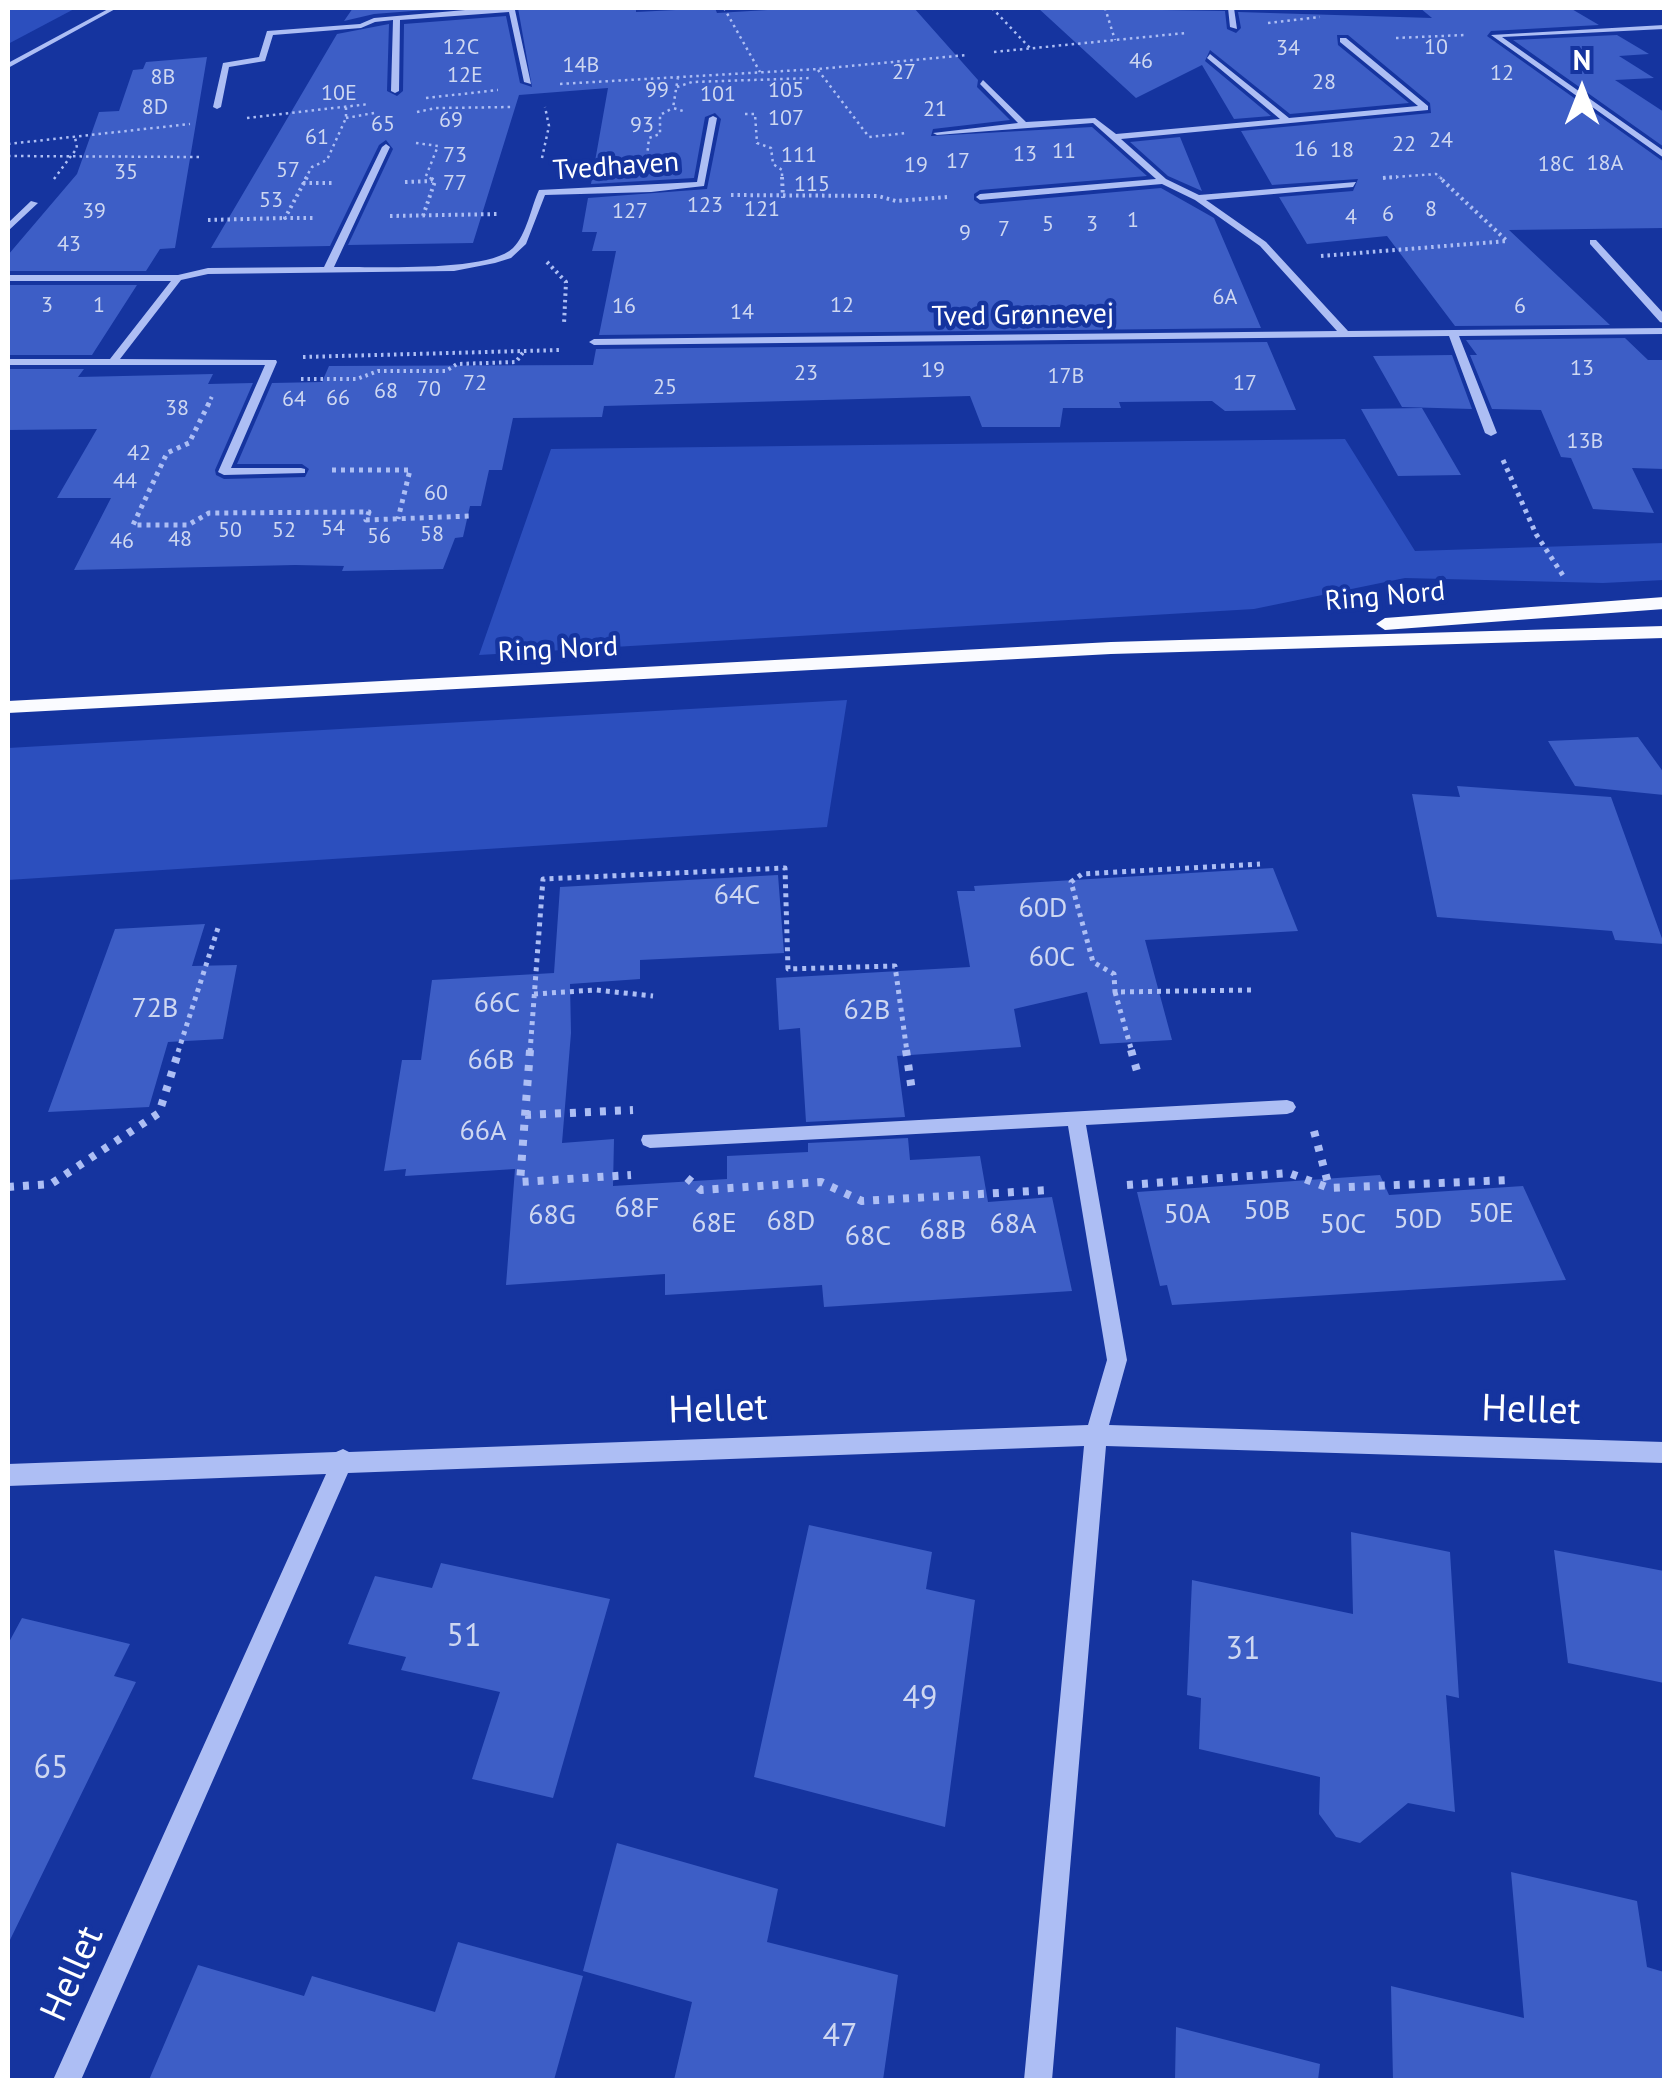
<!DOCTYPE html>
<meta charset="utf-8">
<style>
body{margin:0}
#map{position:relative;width:1672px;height:2088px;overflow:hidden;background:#15349f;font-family:"PT Sans",sans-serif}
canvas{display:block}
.frame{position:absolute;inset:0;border:10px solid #fff;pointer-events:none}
.north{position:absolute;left:1532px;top:40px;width:100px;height:100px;-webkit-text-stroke:8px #15349f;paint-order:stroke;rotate:0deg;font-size:28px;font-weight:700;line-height:40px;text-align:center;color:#fff}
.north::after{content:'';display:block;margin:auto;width:35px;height:45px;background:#fff;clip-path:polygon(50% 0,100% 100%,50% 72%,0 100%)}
</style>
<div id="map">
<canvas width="1672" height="2088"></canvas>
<div class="frame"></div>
<div class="north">N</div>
</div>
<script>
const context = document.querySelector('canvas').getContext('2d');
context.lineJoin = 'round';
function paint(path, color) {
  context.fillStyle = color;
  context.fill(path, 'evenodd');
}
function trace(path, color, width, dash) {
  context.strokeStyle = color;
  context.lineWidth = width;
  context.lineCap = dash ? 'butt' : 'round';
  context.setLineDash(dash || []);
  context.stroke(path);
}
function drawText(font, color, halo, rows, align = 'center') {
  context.font = font + ' "PT Sans",sans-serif';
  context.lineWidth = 9;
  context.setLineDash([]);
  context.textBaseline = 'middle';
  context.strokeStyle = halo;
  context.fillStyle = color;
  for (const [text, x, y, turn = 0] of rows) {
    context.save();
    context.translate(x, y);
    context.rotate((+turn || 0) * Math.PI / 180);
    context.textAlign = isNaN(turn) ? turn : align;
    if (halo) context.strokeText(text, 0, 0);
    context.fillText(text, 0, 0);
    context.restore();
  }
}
const green = new Path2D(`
 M8,8H76L8,44Z
 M1345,439L1415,551L1664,543V580L1603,583L1405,578L1254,609L479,655L551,449Z
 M847,700L827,827L8,880V748Z`);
const building = new Path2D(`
 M353,8H451L374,14L344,21Z
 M518,8H636V12L715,8L717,13L801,8H914L978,80L977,87L1010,120L933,129L931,136L1092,127L1147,176L980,190L974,194V200L980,204L1161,188L1214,218L1261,328L599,335L616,251H592L597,232H582L588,198L707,189L721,119L715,113L705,117L694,178L591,184L608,88L519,95L473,243L348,245L393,149L386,140L379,145L330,246L211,248L337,34L389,24L387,91L397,96L403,91L404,24L506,16L520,83L532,87Z
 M1038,8L1225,11L1227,29L1236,33L1241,28L1238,12L1432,18L1420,8H1570L1599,25L1491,31L1487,36L1664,162V228L1509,230L1610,325L1455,326L1387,236L1307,244L1279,197L1353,191L1358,179L1272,185L1241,131L1431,113L1430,103L1348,35H1337L1338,45L1409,103L1290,114L1210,50L1205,61L1271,116L1234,119L1202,65L1136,98Z
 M1617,35L1649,54L1619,56L1654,78L1615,80L1664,112V147L1513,40Z
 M207,57L175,248L160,249L146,271H8V255L77,174L99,112L119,111L133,70L143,69L146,62Z
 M1180,137L1202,191L1168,176L1130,142Z
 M8,285H137L92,355H8Z
 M1625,338L1648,360H1664V469L1632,468L1654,513L1593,509L1571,458L1561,457L1541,410L1492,409L1470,355H1477L1466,340Z
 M1267,342L1296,410L1225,411L1212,401L1119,402L1121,408H1063L1060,427H982L970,396L604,406L602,417L513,418L502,470H489L481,506H470L463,537L455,538L443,569L342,571L344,566L295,565L74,570L111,498H57L97,429L8,430V369H84L78,377L213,374L208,384L253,383L215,470L216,475L224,479L305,477L309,469L302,464H237L272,383L322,382L329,366L593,365L596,349Z
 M1452,355L1472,409L1402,407L1373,356Z
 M1422,408L1461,475L1398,476L1361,409Z
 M1638,737L1664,773V795L1575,786L1548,741Z
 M1457,786L1611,797L1664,944L1615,940L1612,931L1437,917L1412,794L1460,797Z
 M1273,868L1298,931L1145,940L1172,1040L1100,1044L1087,992L1014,1009L1021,1047L897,1056L905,1117L806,1122L800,1028L779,1030L776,978L970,967L957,891H975L974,886Z
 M778,875L784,953L640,960V979L570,984L571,1033L562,1143L614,1139L613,1186L727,1179V1156L808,1152V1143L908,1138L910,1160L980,1156L988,1202L1052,1197L1072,1291L824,1307L822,1285L665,1295V1274L506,1285L515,1169L405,1176L406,1169L384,1171L402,1060H421L432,980L554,973L560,887Z
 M205,924L192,966L237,965L223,1039L168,1042L149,1107L48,1112L115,929Z
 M1380,1175L1389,1195L1523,1186L1566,1280L1172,1305L1167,1285L1160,1286L1137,1192Z
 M809,1525L932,1552L926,1589L975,1600L945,1827L754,1777Z
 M1351,1532L1450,1552L1459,1698L1446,1695L1455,1812L1408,1803L1360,1843L1336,1837L1319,1814L1320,1777L1199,1749L1201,1698L1187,1695L1192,1580L1353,1614Z
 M1554,1550L1664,1571V1683L1568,1663Z
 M441,1563L610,1599L553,1798L472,1779L500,1692L401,1670L406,1657L348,1644L375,1576L432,1588Z
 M22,1618L130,1644L114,1676L136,1682L8,1944V1644Z
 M617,1843L778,1889L767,1942L898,1975L883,2080H674L692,2002L583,1971Z
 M1511,1872L1637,1901L1647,1967L1664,1972V2080H1393L1391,1986L1524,2018Z
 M458,1942L583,1976L554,2080H149L198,1965L304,1996L312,1976L435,2012Z
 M1176,2027L1320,2064L1318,2080H1175Z`);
const pathFar3 = new Path2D(`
 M724,8L760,72
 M992,8L1030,48
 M1105,8L1115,40
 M1268,23L1320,17
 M1396,38L1464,35
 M994,52L1186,33
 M818,70L869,137L907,133
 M678,77L673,108L683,111
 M560,84L818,69L967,55
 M677,87L692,82L812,78
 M426,98L498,90
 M417,112L436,108L513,107
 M745,114H755L757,143L771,148L773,164L782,170V179
 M247,118L369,104
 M346,118L374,113
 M416,143L438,146L426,176L432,179
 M8,144L190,124
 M8,156L200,157
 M647,157L649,138L660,134V115L673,108
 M542,158L549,126L545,107
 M1383,178L1436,174L1442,179
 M54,179L77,148L75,137
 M305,179L312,167L327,160L346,118V106`);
const pathFar2 = new Path2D(`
 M307,177L285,218H313
 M782,177L783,198
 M1383,178L1397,177
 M405,182L432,181
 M303,183H332
 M731,195L878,196L896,201L947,197
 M390,216L498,214
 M423,216L435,181L428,177
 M208,220L285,218
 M1321,256L1507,241L1439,177
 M547,262L566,282L564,324
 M303,357L560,350
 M301,379H357L378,371H446L457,364L516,362L524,351
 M208,405L213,394`);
const pathFar1 = new Path2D(`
 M209,403L189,443L167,453L133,525H188L209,513L369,512L366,520L470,516
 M1503,460L1536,534L1564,577
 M332,470H410L398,519
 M1251,990L1115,992L1114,974L1093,962L1071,882L1082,874L1260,864
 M1115,992L1132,1052
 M534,994L596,990L653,996
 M178,1052L218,928
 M530,1052L543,879L785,868L788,969L895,966L907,1052`);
const path = new Path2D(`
 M530,1050L520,1182L631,1175
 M906,1050L912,1091
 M1131,1050L1139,1078
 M525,1115L633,1110
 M1314,1131L1329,1187
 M687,1178L701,1190L821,1182L862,1201L1050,1190
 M1127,1185L1289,1173L1329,1188L1509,1180
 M8,1187L51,1184L159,1113L179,1050`);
const minor = new Path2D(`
 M110,8H117L8,68V63Z
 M488,8L515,10L531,84L524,82L509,12L400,20L399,91L395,93L391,91L393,20L375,22L361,28L273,35L265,61L229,67L221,107L217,109L213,107L223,63L259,57L267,31L360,24L374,18Z
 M1228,8H1234L1237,29L1230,27Z
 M1664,25V29L1502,37L1664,151V158L1491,35Z
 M1340,38H1346L1428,106V110L1121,139L1166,179L1199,195L1356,182L1353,187L1206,200L1266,242L1348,331L1664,328V334L1459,336L1497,433L1491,436L1485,433L1449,336L594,345L589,342L594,339L1337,331L1260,246L1195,200L1162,184L980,200L976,197L980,194L1156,179L1093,123L937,135L933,133L1018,123L980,84L983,80L1026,122L1095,118L1116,134L1280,119L1207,58L1210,54L1289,118L1418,106L1340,42Z
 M713,116L717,118L704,186L651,192L545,195L526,244L511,258L495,263L454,271L208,274L181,280L120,359L276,360L277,362L231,468H301L305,469V473L224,475L218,472L265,365H8V359H110L171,281H8V275H178L208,268L324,267L382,147L386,144L390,147L334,267C372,266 487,273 513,248C527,234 531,207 539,190L697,182L709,118Z
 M31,201L38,203L8,231V223Z
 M1590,240H1596L1664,314V323L1660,322L1590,244Z
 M1287,1100L1293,1102L1296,1107L1293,1112L1287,1114L1086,1125L1127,1360L1109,1425L1664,1442V1463L1106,1446L1052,2080H1024L1084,1446L348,1473L81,2080H53L326,1474L8,1486V1464L336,1452L343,1449L349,1452L1088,1425L1107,1360L1068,1126L650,1148L643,1145L641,1140L643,1135Z`);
const major = new Path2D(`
 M1664,597V609L1385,630L1376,624L1385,618Z
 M1664,626V638L1111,654L8,713V701L1111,642Z`);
const farNumbernames = [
 ["12C",461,48],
 ["10",1436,48],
 ["34",1288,49],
 ["46",1141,62],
 ["14B",581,66],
 ["27",904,73],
 ["12",1502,74],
 ["12E",465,76],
 ["8B",163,78],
 ["28",1324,83],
 ["99",657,91],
 ["105",786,91],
 ["10E",339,94],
 ["101",718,95],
 ["8D",155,108],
 ["21",935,110],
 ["107",786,119],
 ["69",451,121],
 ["65",383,125],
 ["93",642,126],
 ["61",317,138],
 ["24",1441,141],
 ["22",1404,145],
 ["16",1306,150],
 ["18",1342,151],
 ["11",1064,152],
 ["13",1025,155],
 ["73",455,156],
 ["111",799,156],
 ["17",958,162],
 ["18A",1605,164],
 ["18C",1556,165],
 ["19",916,166],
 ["57",288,171],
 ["35",126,173],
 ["77",455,184],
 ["115",812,185],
 ["53",271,201],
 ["123",705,206],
 ["121",762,210],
 ["8",1431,210],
 ["39",94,212],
 ["127",630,212],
 ["6",1388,215],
 ["4",1351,218],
 ["1",1133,221],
 ["5",1048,225],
 ["3",1092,225],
 ["7",1004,230],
 ["9",965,234],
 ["43",69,245],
 ["6A",1225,298],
 ["3",47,306],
 ["1",99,306],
 ["12",842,306],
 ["16",624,307],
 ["6",1520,307],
 ["14",742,313],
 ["13",1582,369],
 ["19",933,371],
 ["23",806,374],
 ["17B",1066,377],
 ["72",475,384],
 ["17",1245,384],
 ["25",665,388],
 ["70",429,390],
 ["68",386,392],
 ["66",338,399],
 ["64",294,400],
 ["38",177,409],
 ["13B",1585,442],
 ["42",139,454],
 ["44",125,482],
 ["60",436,494],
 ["54",333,529],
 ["50",230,531],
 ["52",284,531],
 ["58",432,535],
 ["56",379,537],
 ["48",180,540],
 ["46",122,542]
];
const farStreetnames = [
 ["Tvedhaven",616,167,-4],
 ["Tved Grønnevej",1023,316,-1],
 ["Ring Nord",1385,597,-5],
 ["Ring Nord",558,650,-3]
];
const numberNames = [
 ["64C",737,896],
 ["60D",1043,909],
 ["60C",1052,958],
 ["66C",497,1004],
 ["72B",155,1009],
 ["62B",867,1011],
 ["66B",491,1061],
 ["66A",483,1132],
 ["68F",637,1209],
 ["50B",1267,1211],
 ["50E",1491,1214],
 ["50A",1187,1215],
 ["68G",552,1216],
 ["50D",1418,1220],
 ["68D",791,1222],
 ["68E",714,1224],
 ["68A",1013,1225],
 ["50C",1343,1225],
 ["68B",943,1231],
 ["68C",868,1237]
];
const nearNumbernames = [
 ["51",464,1637],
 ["31",1243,1650],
 ["49",920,1699],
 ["65",51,1769],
 ["47",840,2037]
];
const nearStreetnames = [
 ["Hellet",718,1410,-2],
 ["Hellet",1531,1411,2],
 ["Hellet",73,1974,-66]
];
paint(green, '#2c4fbe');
paint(building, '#3d5ec6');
trace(pathFar3, '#adbef4', 2.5, [2.5, 4]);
trace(pathFar2, '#adbef4', 4, [2.5, 4]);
trace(pathFar1, '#adbef4', 5, [4, 5]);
trace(path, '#adbef4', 8, [6, 9]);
paint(minor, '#adbef4');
paint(major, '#fafbff');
drawText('22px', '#ced7f1', null, farNumbernames);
drawText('28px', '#fff', '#15349f', farStreetnames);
drawText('28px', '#ced7f1', null, numberNames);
drawText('32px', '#ced7f1', null, nearNumbernames);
drawText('38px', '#fff', '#15349f', nearStreetnames);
</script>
